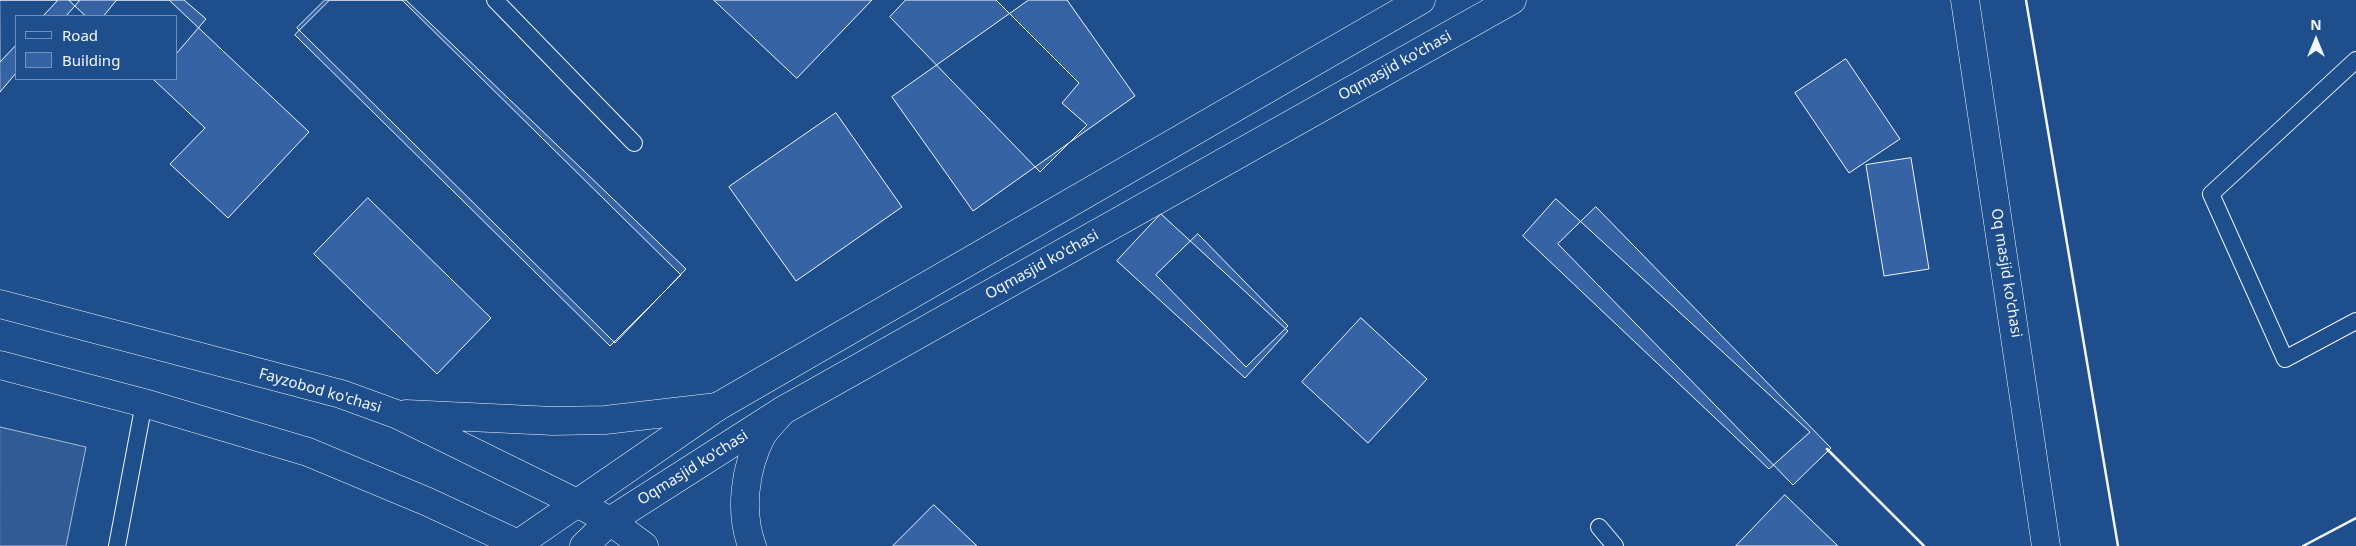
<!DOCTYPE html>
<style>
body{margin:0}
#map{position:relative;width:2356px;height:546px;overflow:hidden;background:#1f4e8c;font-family:"Noto Sans",sans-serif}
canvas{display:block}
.legend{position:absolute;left:15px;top:15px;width:162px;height:65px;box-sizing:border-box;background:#1f4e8c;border:1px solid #7391ba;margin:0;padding:6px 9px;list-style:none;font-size:15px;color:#f2f6ff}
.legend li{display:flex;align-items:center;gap:10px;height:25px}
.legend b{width:25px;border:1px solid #7391ba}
.north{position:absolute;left:2291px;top:15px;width:50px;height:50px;-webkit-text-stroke:4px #1f4e8c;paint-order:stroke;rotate:0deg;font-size:14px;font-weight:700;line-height:20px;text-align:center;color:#f2f6ff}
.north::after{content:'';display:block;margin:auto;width:18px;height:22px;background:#f2f6ff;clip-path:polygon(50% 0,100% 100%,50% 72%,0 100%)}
</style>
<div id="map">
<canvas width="2356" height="546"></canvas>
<ul class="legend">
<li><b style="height:6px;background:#1f4e8c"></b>Road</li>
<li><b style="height:14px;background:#3563a3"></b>Building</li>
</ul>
<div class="north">N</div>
</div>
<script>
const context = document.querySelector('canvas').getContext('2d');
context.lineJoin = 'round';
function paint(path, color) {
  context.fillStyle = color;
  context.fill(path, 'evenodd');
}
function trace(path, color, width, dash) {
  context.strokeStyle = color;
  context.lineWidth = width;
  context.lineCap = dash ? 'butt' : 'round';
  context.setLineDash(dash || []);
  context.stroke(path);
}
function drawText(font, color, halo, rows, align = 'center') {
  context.font = font + ' "Noto Sans",sans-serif';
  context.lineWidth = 4;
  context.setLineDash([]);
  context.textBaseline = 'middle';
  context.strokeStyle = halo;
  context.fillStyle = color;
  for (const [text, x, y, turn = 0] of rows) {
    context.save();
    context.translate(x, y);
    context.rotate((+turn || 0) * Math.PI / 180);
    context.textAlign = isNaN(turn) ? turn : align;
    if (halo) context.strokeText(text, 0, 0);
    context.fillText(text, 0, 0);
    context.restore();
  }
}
const built = new Path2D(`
 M0,427L86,447L66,546H0Z`);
const building = new Path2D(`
 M0,0H58L43,16H16V45L0,62Z
 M0,0H80L66,16H16V73L0,92Z
 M69,0H169L309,132L228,218L170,164L205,128L153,79H176V16H86Z
 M117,0H184L206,19L176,54V16H104Z
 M325,0H406L686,269L615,343L297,28Z
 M330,0H402L681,275L610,346L295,35Z
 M714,0H872L797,78Z
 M906,0H996L1079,83L1062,103L1087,125L1040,172L890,17Z
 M1029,0H1067L1135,96L973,211L892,97Z
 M1846,59L1900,139L1849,173L1795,93Z
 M836,113L902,207L796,281L729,187Z
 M1911,158L1929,269L1884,276L1866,165Z
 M368,198L491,318L437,374L314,254Z
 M1556,199L1810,432L1769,469L1523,236Z
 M1596,207L1831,448L1793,485L1558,244Z
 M1161,214L1288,331L1245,378L1117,261Z
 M1198,234L1288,326L1246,367L1156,275Z
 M1361,318L1427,379L1368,443L1302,382Z
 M1785,495L1838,546H1736Z
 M934,505L977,546H893Z`);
const lane = new Path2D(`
 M495,0L634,143
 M2356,60L2211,194L2285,359L2356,321
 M1599,527L1615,546
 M117,546L144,403`);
const street = new Path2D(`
 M1965,0L2046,546`);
const secondary = new Path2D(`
 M518,544L717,407L1421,0
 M584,546L610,521L782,411L1512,0`);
const primary = new Path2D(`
 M0,304L341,394L396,414L577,503L610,521L644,546
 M0,365L144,403L308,452L428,502L522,546
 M406,414L553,421L605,420L717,407
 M752,546C739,511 745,467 762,435C767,427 776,419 782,411`);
const wall = new Path2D(`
 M2026,0L2118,546
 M1827,449L1924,546
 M2303,546L2356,518`);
const streetNames = [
 ["Oqmasjid ko'chasi",1395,66,-29],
 ["Oqmasjid ko'chasi",1042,265,-29],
 ["Oq masjid ko'chasi",2006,273,81],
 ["Fayzobod ko'chasi",320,391,16],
 ["Oqmasjid ko'chasi",693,468,-32]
];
paint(built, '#305b95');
trace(built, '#a8bbd7', 1);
paint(building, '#3563a3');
trace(building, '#f2f6ff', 1);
trace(lane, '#f2f6ff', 18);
trace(street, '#f2f6ff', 29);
trace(secondary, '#f2f6ff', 29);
trace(primary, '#f2f6ff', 29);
trace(lane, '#1f4e8c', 16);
trace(street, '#1f4e8c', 28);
trace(secondary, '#1f4e8c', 28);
trace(primary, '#1f4e8c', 28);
trace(wall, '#f2f6ff', 2.5);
drawText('15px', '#f2f6ff', '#1f4e8c', streetNames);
</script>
